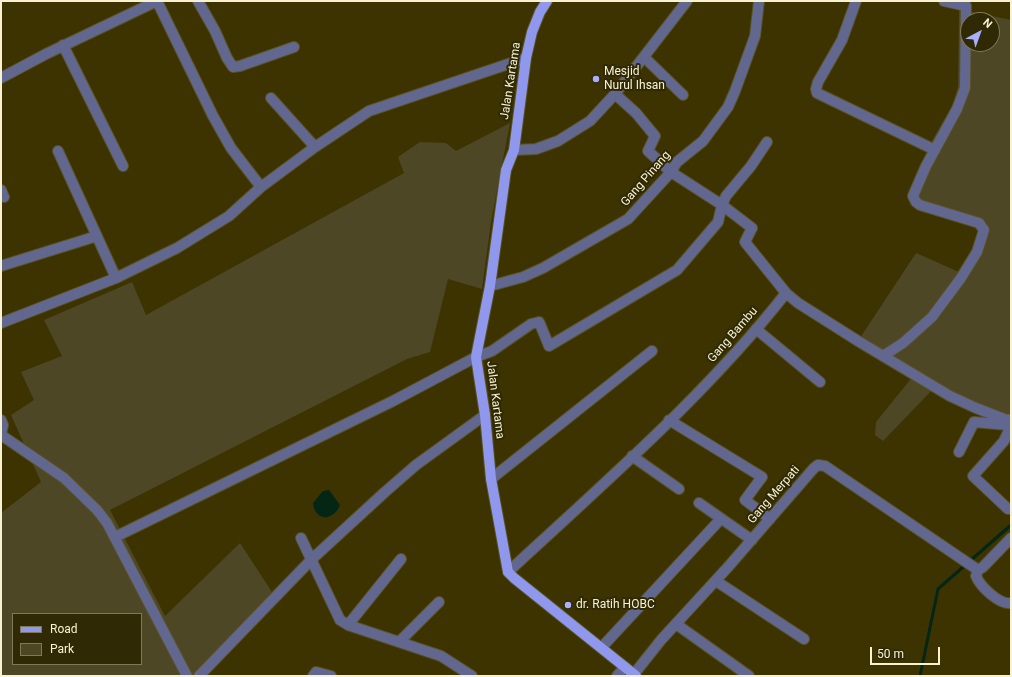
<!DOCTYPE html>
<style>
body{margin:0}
#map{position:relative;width:1012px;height:677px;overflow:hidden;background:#3c3300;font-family:Roboto,sans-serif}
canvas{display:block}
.frame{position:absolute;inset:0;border:2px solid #f8f2d2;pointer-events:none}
.legend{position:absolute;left:12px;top:613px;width:130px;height:52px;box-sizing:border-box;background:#2f2906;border:1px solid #7f7958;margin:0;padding:5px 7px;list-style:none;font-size:12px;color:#f8f2d2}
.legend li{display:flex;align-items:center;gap:8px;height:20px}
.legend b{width:20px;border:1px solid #7f7958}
.north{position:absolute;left:960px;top:12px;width:40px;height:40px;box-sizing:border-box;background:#2f2906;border:1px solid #7f7958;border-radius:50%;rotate:41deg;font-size:11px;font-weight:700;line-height:16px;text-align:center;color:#f8f2d2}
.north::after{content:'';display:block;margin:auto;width:14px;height:18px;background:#a8b0fc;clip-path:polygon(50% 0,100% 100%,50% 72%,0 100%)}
.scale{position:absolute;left:870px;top:647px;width:70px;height:18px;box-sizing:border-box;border:2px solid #f8f2d2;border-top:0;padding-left:5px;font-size:12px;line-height:14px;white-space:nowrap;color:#f8f2d2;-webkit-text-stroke:3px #2f2906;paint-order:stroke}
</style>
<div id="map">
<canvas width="1012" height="677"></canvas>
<div class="frame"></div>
<ul class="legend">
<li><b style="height:5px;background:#9098ed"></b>Road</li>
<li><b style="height:11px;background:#4e4725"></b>Park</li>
</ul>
<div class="north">N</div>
<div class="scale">50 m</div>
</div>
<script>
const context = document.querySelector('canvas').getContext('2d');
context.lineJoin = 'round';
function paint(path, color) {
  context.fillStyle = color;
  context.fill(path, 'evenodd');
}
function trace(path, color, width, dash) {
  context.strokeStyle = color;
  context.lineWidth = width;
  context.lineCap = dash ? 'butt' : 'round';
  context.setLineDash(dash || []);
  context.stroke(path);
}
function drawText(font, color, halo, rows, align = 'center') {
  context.font = font + ' Roboto,sans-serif';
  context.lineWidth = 4;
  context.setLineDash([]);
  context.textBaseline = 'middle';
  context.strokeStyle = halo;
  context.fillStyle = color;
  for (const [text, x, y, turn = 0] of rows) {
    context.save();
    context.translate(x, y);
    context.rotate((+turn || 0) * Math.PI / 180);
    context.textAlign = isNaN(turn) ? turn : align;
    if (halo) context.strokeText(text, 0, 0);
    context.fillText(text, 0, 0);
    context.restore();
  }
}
const green = new Path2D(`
 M959,9L1011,20V419L935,387L883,441L875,435L876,422L914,375L858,341L916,253L959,272L974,248L981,227L951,215L912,196L929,146L953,104L958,87ZM968,20H992V44H968Z
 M510,123L491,222L482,289L448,279L430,352L407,359L110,510L165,616L240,543L274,595L194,676H1V513L41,482L11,415L34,400L21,372L62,356L44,320L132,282L146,315L404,173L398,157L420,142L446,143L456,151ZM13,614H141V664H13Z`);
const water = new Path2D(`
 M329,490L340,505C334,521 315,522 313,503L323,491Z`);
const stream = new Path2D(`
 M920,676L938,589L1011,525`);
const minor = new Path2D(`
 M157,1L213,116L231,148L261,187
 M198,1L215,31L227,58L233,67L240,66L294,47
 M856,1L842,40L818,82L816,89L817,93L935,150
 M63,45L123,166
 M644,57L683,95
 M1,78L46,54L157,1
 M615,94L636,113L655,136L648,151L671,172L722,205L752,228L745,242L786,293
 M271,98L315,147
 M514,150L536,149L558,141L590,121L615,94L687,1
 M58,151L116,278
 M1,190L4,197
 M1,266L97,236
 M490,286L523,277L543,268L628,219L671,172L677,162L703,141L728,107L735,91L755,36L759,1
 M1,323L116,278L177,248L229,216L261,187L315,147L369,111L526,58
 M756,329L820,382
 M883,356L903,343L932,317L961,278L977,252L984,230L979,223L920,205L916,202L913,196L926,166L957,109L965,88L966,6L944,1
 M1,420L3,425L1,434
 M669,420L762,477L745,500L770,519
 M1007,420L1009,430L1004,441L973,476L1008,509
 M1,435L64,478L97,510L107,523L187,676
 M959,452L974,422L1008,425
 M632,456L679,489
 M491,479L652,351
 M699,503L752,540
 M115,537L393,401L476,357L492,351L531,324L539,322L540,324L549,346L677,270L718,222L722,205L726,196L751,166L767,142
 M301,538L340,620L348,625L441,656L472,676
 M978,570L976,576C980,586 999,605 1011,603
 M508,572C603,484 706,395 786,293L798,303L858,341L950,396L976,408L1007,420L1011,419
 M716,581L804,639
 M676,624L749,676
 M348,625L401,559
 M399,642L439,602
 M602,647L717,523
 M634,674L661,640L728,567L814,468L818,465L825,466L978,570L983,567L1011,538
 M199,676L312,559L385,492L416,465L485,415
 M313,676L316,672L331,676
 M617,676L625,667`);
const major = new Path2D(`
 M547,1L540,12L532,32L526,58L514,150L506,170L490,286L476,357L485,415L491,479L508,572L514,578L636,676`);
const markers = [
 [596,79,4,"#a8b0fc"],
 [568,605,4,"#a8b0fc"]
];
const poiNames = [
 ["Mesjid",604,72],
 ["Nurul Ihsan",604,86],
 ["dr. Ratih HOBC",576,605]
];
const streetNames = [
 ["Jalan Kartama",511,81,-81],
 ["Gang Pinang",646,179,-49],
 ["Gang Bambu",733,335,-49],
 ["Jalan Kartama",495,400,83],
 ["Gang Merpati",774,495,-49]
];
paint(green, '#4e4725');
paint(water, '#032615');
trace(stream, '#032615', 3);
trace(minor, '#5a5222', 12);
trace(major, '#5a5222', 12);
trace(minor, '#626790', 10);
trace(major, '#9098ed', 10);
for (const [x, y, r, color] of markers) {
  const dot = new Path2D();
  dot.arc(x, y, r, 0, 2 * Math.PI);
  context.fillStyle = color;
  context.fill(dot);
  trace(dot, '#2f2906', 1.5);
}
drawText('12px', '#f8f2d2', '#2f2906', poiNames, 'left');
drawText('12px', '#f8f2d2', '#2f2906', streetNames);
</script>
